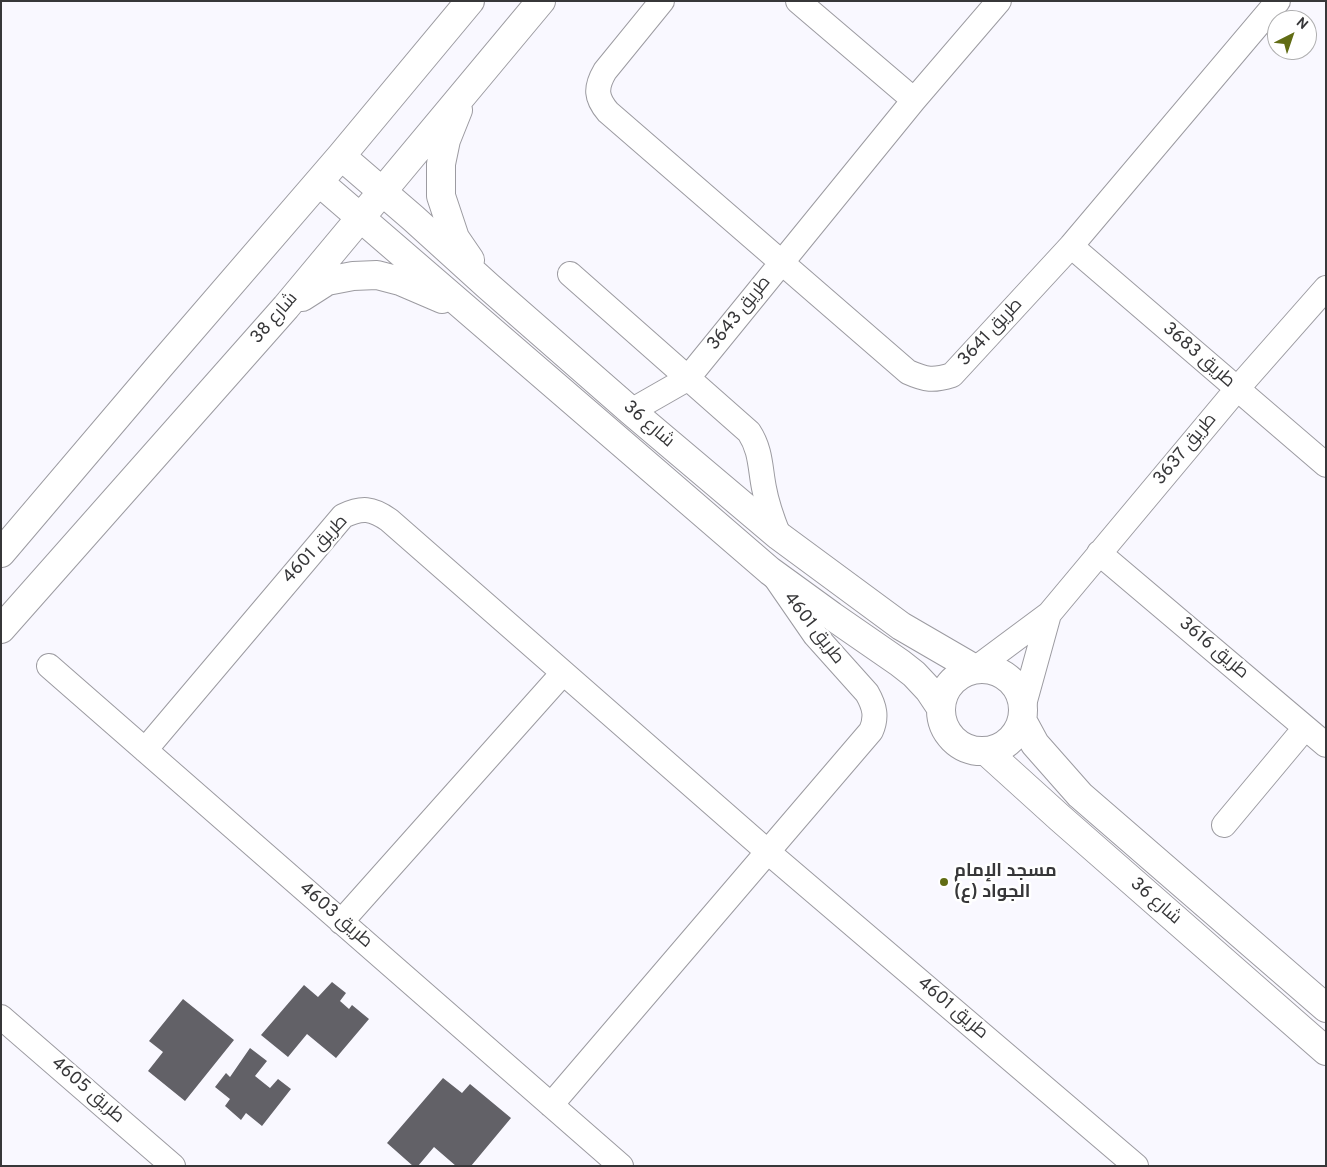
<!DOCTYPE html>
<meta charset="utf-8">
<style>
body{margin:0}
#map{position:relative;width:1327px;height:1167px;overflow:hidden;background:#f9f8ff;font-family:Overpass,sans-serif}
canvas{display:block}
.frame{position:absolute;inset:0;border:2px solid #373739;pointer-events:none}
.north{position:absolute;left:1267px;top:10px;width:50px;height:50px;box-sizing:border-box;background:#fff;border:1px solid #afafb0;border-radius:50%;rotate:41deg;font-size:14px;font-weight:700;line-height:20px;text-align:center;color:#373739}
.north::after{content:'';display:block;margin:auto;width:18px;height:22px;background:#616c14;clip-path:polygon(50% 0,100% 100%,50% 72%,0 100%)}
</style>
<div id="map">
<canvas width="1327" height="1167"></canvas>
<div class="frame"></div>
<div class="north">N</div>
</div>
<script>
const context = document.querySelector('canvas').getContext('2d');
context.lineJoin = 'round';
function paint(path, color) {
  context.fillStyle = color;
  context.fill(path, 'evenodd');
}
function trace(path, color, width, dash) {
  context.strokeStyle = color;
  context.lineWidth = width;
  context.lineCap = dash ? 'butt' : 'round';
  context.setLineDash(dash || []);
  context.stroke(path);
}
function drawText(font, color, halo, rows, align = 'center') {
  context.font = font + ' Overpass,Cairo,sans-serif';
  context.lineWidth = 5;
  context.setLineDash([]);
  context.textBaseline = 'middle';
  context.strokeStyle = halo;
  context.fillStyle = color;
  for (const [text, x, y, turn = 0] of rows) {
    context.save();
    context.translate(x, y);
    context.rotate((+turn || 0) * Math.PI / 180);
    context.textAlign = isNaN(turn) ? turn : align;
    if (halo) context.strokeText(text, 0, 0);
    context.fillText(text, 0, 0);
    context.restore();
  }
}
const building = new Path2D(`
 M332,982L346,993L340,1001L349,1009L352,1005L369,1019L336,1058L307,1034L288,1057L261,1035L304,985L318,997Z
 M183,999L234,1040L185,1101L148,1071L163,1052L149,1041Z
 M250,1048L267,1061L255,1076L270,1088L278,1079L291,1089L262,1126L246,1113L241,1120L225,1106L230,1099L215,1087L226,1073L230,1077Z
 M443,1078L462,1093L470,1084L511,1118L471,1166H456L434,1147L418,1166H413L387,1143Z`);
const minor = new Path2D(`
 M662,1L605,71C595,88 596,98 608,112L908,372C926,380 933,381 952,375L1071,246L1278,1
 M798,1L914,100
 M1071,246L1326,465
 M570,274L749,432C761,450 760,468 764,488C767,505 773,521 779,536
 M631,411L687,379L914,100L999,1
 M1099,553L1326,745
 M49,666L621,1166
 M975,669L1049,614L1237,389L1326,288
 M1023,708L1049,614
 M145,750L343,516C362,507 372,508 389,520L768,852L1136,1166
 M1224,825L1305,728
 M341,922L563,673
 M1,1017L173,1166
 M551,1105L871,731C877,717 875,707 867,693L815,635L775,577`);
const tertiary = new Path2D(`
 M458,110L446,140L441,164V196L455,238L470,260
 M341,156L413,218L488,286L631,411L779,536L901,626L975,669
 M319,182L770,571L832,616L900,663L914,674L929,690L941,708
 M302,297L327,281L353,276L377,275L400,281L442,299
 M1,553L159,367L341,156L470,1
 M1,629L286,307L541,1
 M941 710a41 41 0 1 1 82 0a41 41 0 1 1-82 0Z
 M1022,720L1035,744L1080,795L1326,1008
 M986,751L1060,818L1326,1051`);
const markers = [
 [944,882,5,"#616c14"]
];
const streetNames = [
 ["طريق 3643",740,314,-51],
 ["شارع 38",275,319,-49],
 ["طريق 3641",991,333,-47],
 ["طريق 3683",1198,356,41],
 ["شارع 36",648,425,41],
 ["طريق 3637",1186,450,-50],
 ["طريق 4601",316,550,-47],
 ["طريق 4601",813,629,52],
 ["طريق 3616",1213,649,40],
 ["شارع 36",1155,902,41],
 ["طريق 4603",335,916,41],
 ["طريق 4601",952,1009,40],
 ["طريق 4605",87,1091,41]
];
const poiNames = [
 ["مسجد الإمام",954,872],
 ["الجواد (ع)",954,893]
];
paint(building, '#626167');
trace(minor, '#9c9ba1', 26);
trace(tertiary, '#9c9ba1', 30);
trace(minor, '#fff', 24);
trace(tertiary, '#fff', 28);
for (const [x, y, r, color] of markers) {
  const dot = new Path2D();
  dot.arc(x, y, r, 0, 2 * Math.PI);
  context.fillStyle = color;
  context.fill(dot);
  trace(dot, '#fff', 2);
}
drawText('18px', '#373739', '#fff', streetNames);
drawText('bold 18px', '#373739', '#fff', poiNames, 'left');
</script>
